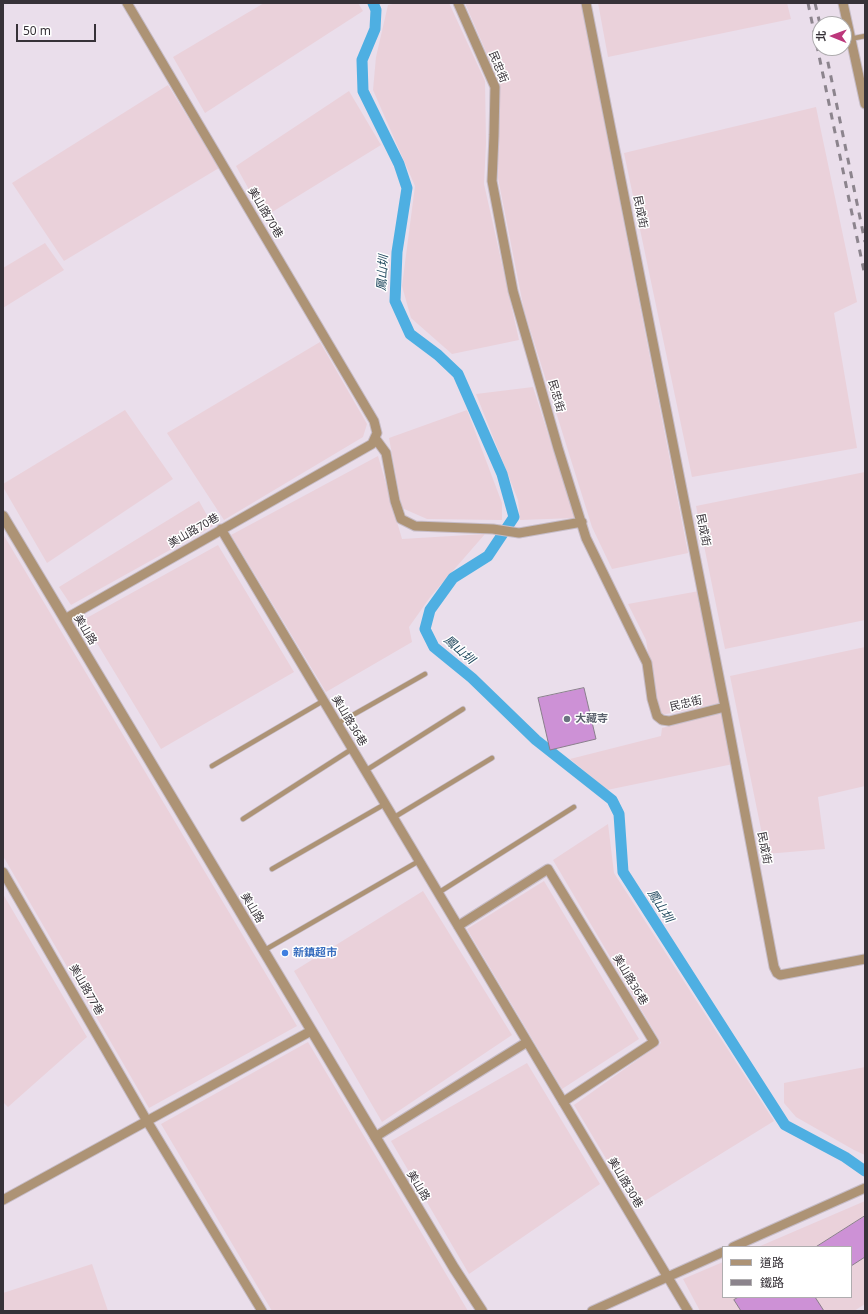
<!DOCTYPE html>
<meta charset="utf-8">
<style>
body{margin:0}
#map{position:relative;width:868px;height:1314px;overflow:hidden;background:#eadeeb;font-family:"Noto Sans","Noto Sans TC",sans-serif}
canvas{display:block}
.frame{position:absolute;inset:0;border:4px solid #373238;pointer-events:none}
.legend{position:absolute;left:722px;top:1246px;width:130px;height:52px;box-sizing:border-box;background:#fff;border:1px solid #afadaf;margin:0;padding:5px 7px;list-style:none;font-size:12px;color:#373238}
.legend li{display:flex;align-items:center;gap:8px;height:20px}
.legend b{width:20px;border:1px solid #afadaf}
.north{position:absolute;left:812px;top:16px;width:40px;height:40px;box-sizing:border-box;background:#fff;border:1px solid #afadaf;border-radius:50%;rotate:271deg;font-size:11px;font-weight:700;line-height:16px;text-align:center;color:#373238}
.north::after{content:'';display:block;margin:auto;width:14px;height:18px;background:#bc377b;clip-path:polygon(50% 0,100% 100%,50% 72%,0 100%)}
.scale{position:absolute;left:16px;top:24px;width:80px;height:18px;box-sizing:border-box;border:2px solid #373238;border-top:0;padding-left:5px;font-size:12px;line-height:14px;white-space:nowrap;color:#373238;-webkit-text-stroke:3px #fff;paint-order:stroke}
</style>
<div id="map">
<canvas width="868" height="1314"></canvas>
<div class="frame"></div>
<ul class="legend">
<li><b style="height:5px;background:#ad9375"></b>道路</li>
<li><b style="height:5px;background:#8c848d"></b>鐵路</li>
</ul>
<div class="north">北</div>
<div class="scale">50 m</div>
</div>
<script>
const context = document.querySelector('canvas').getContext('2d');
context.lineJoin = 'round';
function paint(path, color) {
  context.fillStyle = color;
  context.fill(path, 'evenodd');
}
function trace(path, color, width, dash) {
  context.strokeStyle = color;
  context.lineWidth = width;
  context.lineCap = dash ? 'butt' : 'round';
  context.setLineDash(dash || []);
  context.stroke(path);
}
function drawText(font, color, halo, rows, align = 'center') {
  context.font = font + ' "Noto Sans","Noto Sans TC",sans-serif';
  context.lineWidth = 3;
  context.setLineDash([]);
  context.textBaseline = 'middle';
  context.strokeStyle = halo;
  context.fillStyle = color;
  for (const [text, x, y, turn = 0] of rows) {
    context.save();
    context.translate(x, y);
    context.rotate((+turn || 0) * Math.PI / 180);
    context.textAlign = isNaN(turn) ? turn : align;
    if (halo) context.strokeText(text, 0, 0);
    context.fillText(text, 0, 0);
    context.restore();
  }
}
const industrial = new Path2D(`
 M264,3H358L363,11L205,113L173,57Z
 M397,3H449L485,81L486,143L484,184L519,340L452,354L411,318L402,286L415,186L373,90L376,57L388,5Z
 M465,3H581L688,553L612,569L592,527L524,310L498,178L499,82Z
 M598,3H787L791,19L608,57Z
 M168,85L219,168L64,261L12,183Z
 M349,91L381,145L264,217L236,166Z
 M816,107L857,302L834,313L857,448L692,477L624,153Z
 M45,243L64,270L3,308V268Z
 M320,342L367,424L363,437L224,520L167,433Z
 M533,387L575,518L520,520L518,500L476,394Z
 M125,410L173,479L47,563L3,487V484Z
 M467,410L502,503V520L427,519L402,508L389,438Z
 M378,456L402,539L485,534L431,596L409,627L412,642L326,692L231,535Z
 M865,472V620L725,649L696,506Z
 M199,501L213,526L71,605L59,587Z
 M3,534L297,1026L149,1108L3,856Z
 M218,545L294,672L161,749L83,620Z
 M699,591L720,703L661,715L657,709L646,640L628,604Z
 M865,647V786L818,797L825,849L766,854L730,676Z
 M723,712L733,764L607,790L570,759L661,736L662,728Z
 M608,824L614,873L774,1121L635,1207L574,1105L661,1043L553,860Z
 M544,881L639,1039L562,1089L467,929Z
 M423,891L512,1035L382,1122L294,971Z
 M3,894L87,1037L8,1107L3,1102Z
 M308,1042L468,1311H272L161,1124Z
 M527,1063L600,1184L469,1274L391,1141Z
 M865,1067V1155L854,1150L796,1117L784,1103V1083Z
 M865,1201V1304L854,1311H700L683,1279L723,1262V1297H851V1247H758Z
 M92,1264L108,1311H3V1293Z`);
const canal = new Path2D(`
 M373,3L376,10L375,29L362,60L363,91L399,164L407,188L397,252L395,301L410,334L438,355L458,374L502,474L514,517L488,556L453,578L430,610L425,629L434,647L472,678L536,740L612,800L619,814L623,872L785,1125L845,1157L865,1171`);
const building = new Path2D(`
 M584,688L596,739L550,750L538,698Z
 M865,1216V1257L851,1266V1247H816Z
 M739,1297H815L824,1311H741L734,1300Z`);
const service = new Path2D(`
 M850,39L865,36
 M337,724L425,674
 M212,766L323,701
 M365,771L463,709
 M393,818L492,758
 M243,819L352,749
 M272,869L385,804
 M438,893L574,807
 M263,951L419,861`);
const minor = new Path2D(`
 M458,3L495,87L494,135L492,181L513,291L558,448L586,538L647,663L652,699L657,716L662,720L669,721L725,707
 M586,3L725,707L774,967L777,973L780,975L865,959
 M843,3L865,104
 M375,438L386,453L395,501L401,519L415,526L493,529L519,533L582,522
 M221,529L688,1311
 M65,619L372,444L377,433L374,421L127,3
 M3,872L147,1121L262,1311
 M458,926L548,869L654,1042L563,1102
 M375,1137L527,1042
 M3,1200L311,1031
 M733,1247L865,1188
 M592,1311L723,1252`);
const tertiary = new Path2D(`
 M3,516L454,1268L482,1311`);
const rail = new Path2D(`
 M808,3L865,276
 M815,3L820,24
 M825,48L865,242`);
const markers = [
 [567,719,4,"#6b7280"],
 [285,953,4,"#3f7fe0"]
];
const streetNames = [
 ["民忠街",498,67,68],
 ["民成街",640,212,79],
 ["美山路70巷",265,213,59],
 ["民忠街",556,396,74],
 ["民成街",703,530,79],
 ["美山路70巷",194,531,-30],
 ["美山路",85,630,59],
 ["民忠街",686,704,-13],
 ["美山路36巷",349,721,59],
 ["民成街",764,848,79],
 ["美山路",252,908,59],
 ["美山路36巷",630,980,59],
 ["美山路77巷",86,990,60],
 ["美山路30巷",625,1183,59],
 ["美山路",418,1186,59]
];
const worshipNames = [
 ["大藏寺",575,719]
];
const shopNames = [
 ["新鎮超市",293,953]
];
const waterNames = [
 ["鳳山圳",383,273,-86],
 ["鳳山圳",459,650,41],
 ["鳳山圳",660,906,57]
];
paint(industrial, '#ead1da');
trace(canal, '#4eafe2', 11);
paint(building, '#cd91d6');
trace(building, '#8a7f8c', 1);
trace(service, '#c6bcc7', 6);
trace(minor, '#c6bcc7', 11);
trace(tertiary, '#c6bcc7', 12);
trace(service, '#ad9375', 4.5);
trace(minor, '#ad9375', 9);
trace(tertiary, '#ad9375', 10);
trace(rail, '#8c848d', 3, [7, 7]);
for (const [x, y, r, color] of markers) {
  const dot = new Path2D();
  dot.arc(x, y, r, 0, 2 * Math.PI);
  context.fillStyle = color;
  context.fill(dot);
  trace(dot, '#fff', 1.5);
}
drawText('11px', '#373238', '#fff', streetNames);
drawText('bold 11px', '#5b616d', '#fff', worshipNames, 'left');
drawText('bold 11px', '#366cbe', '#fff', shopNames, 'left');
drawText('italic 12px', '#1e465c', '#fff', waterNames);
</script>
